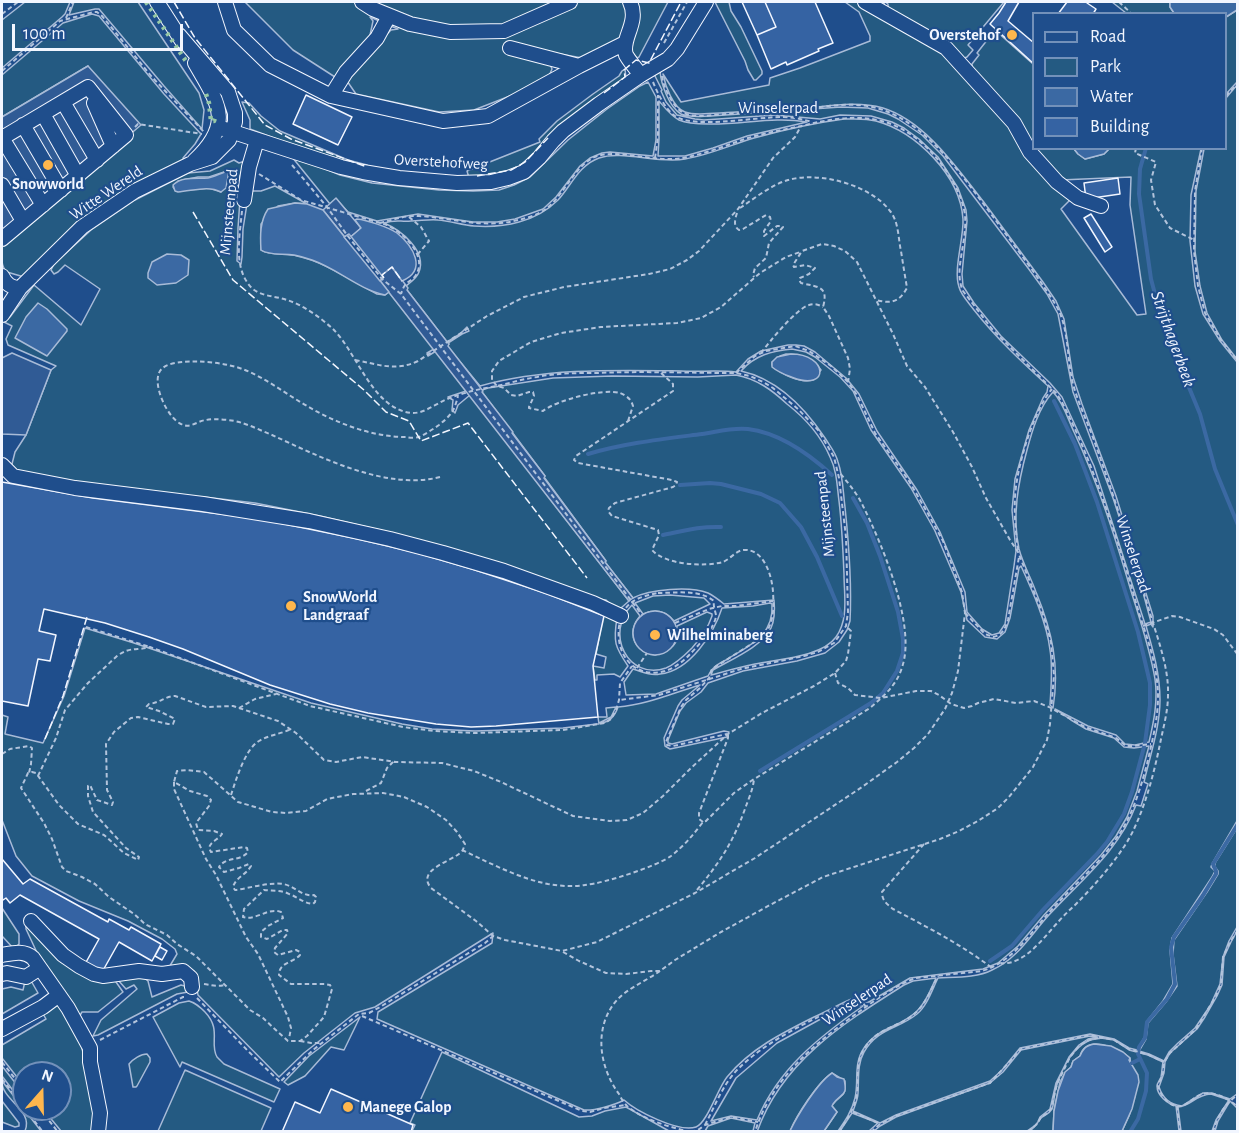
<!DOCTYPE html>
<style>
body{margin:0}
#map{position:relative;width:1239px;height:1133px;overflow:hidden;background:#1f4e8c;font-family:"Alegreya Sans",sans-serif}
canvas{display:block}
.frame{position:absolute;inset:0;border:3px solid #f2f6ff;pointer-events:none}
.legend{position:absolute;left:1032px;top:12px;width:195px;height:138px;box-sizing:border-box;background:#1f4e8c;border:2px solid #7391ba;margin:0;padding:8px 10px;list-style:none;font-size:18px;color:#f2f6ff}
.legend li{display:flex;align-items:center;gap:12px;height:30px}
.legend b{width:30px;border:2px solid #7391ba}
.north{position:absolute;left:12px;top:1061px;width:60px;height:60px;box-sizing:border-box;background:#1f4e8c;border:2px solid #7391ba;border-radius:50%;rotate:20deg;font-size:16px;font-weight:700;line-height:24px;text-align:center;color:#f2f6ff}
.north::after{content:'';display:block;margin:auto;width:21px;height:27px;background:#ffb74d;clip-path:polygon(50% 0,100% 100%,50% 72%,0 100%)}
.scale{position:absolute;left:12px;top:24px;width:171px;height:27px;box-sizing:border-box;border:3px solid #f2f6ff;border-top:0;padding-left:8px;font-size:18px;line-height:21px;white-space:nowrap;color:#f2f6ff;-webkit-text-stroke:4px #1f4e8c;paint-order:stroke}
</style>
<div id="map">
<canvas width="1239" height="1133"></canvas>
<div class="frame"></div>
<ul class="legend">
<li><b style="height:8px;background:#1f4e8c"></b>Road</li>
<li><b style="height:16px;background:#245a82"></b>Park</li>
<li><b style="height:16px;background:#3b69a3"></b>Water</li>
<li><b style="height:16px;background:#3563a3"></b>Building</li>
</ul>
<div class="north">N</div>
<div class="scale">100 m</div>
</div>
<script>
const context = document.querySelector('canvas').getContext('2d');
context.lineJoin = 'round';
function paint(path, color) {
  context.fillStyle = color;
  context.fill(path, 'evenodd');
}
function trace(path, color, width, dash) {
  context.strokeStyle = color;
  context.lineWidth = width;
  context.lineCap = dash ? 'butt' : 'round';
  context.setLineDash(dash || []);
  context.stroke(path);
}
function drawText(font, color, halo, rows, align = 'center') {
  context.font = font + ' "Alegreya Sans",sans-serif';
  context.lineWidth = 4.5;
  context.setLineDash([]);
  context.textBaseline = 'middle';
  context.strokeStyle = halo;
  context.fillStyle = color;
  for (const [text, x, y, turn = 0] of rows) {
    context.save();
    context.translate(x, y);
    context.rotate((+turn || 0) * Math.PI / 180);
    context.textAlign = isNaN(turn) ? turn : align;
    if (halo) context.strokeText(text, 0, 0);
    context.fillText(text, 0, 0);
    context.restore();
  }
}
const green = new Path2D(`
 M25,2H70L65,14L62,17L2,68V20Z
 M74,2H138L199,93L204,110L202,129L164,86L99,9H95L69,15Z
 M245,2H623C630,16 625,24 621,39L582,58L538,50L550,64L552,69L549,76L515,94L474,110L439,112L356,94L347,81L381,40L391,30L398,29L370,17L373,21L369,40L335,77L293,50Z
 M636,2H668L639,57L637,58L632,52L630,45Z
 M715,2H729L731,11L741,27L762,71V74L756,80H754L748,70L745,61Z
 M845,2H861L868,7L944,50L1012,123L1028,153L1056,183L1073,197L1061,209L1137,315L1146,314L1130,205L1131,177L1060,180L1033,150L1017,119L972,69V64L979,55L977,53L995,30L1033,64L1034,148L1074,149L1078,154L1085,159L1104,154L1109,149H1201L1191,195L1190,241L1195,286L1203,314L1220,341L1237,362V821L1212,864L1211,867L1215,871L1212,877L1172,938L1170,950L1173,984L1163,1001L1147,1021L1145,1036L1137,1050L1129,1048L1114,1039L1090,1034L1020,1048L1002,1070L990,1081L896,1115L880,1123L853,1111C855,1105 858,1099 858,1093C859,1079 857,1064 864,1052C878,1028 897,1030 917,1014C927,1006 932,990 938,978C955,977 977,978 992,970C1017,959 1031,935 1048,916C1080,881 1119,851 1136,805L1141,806L1148,784L1144,782C1150,756 1160,727 1160,700C1160,674 1153,650 1146,626L1151,624L1153,627V616L1116,496L1082,404L1073,377L1064,319L1056,301L1043,282C1023,255 1003,228 983,201C957,168 925,121 883,108C855,100 825,107 796,109C764,111 732,112 700,114C695,114 690,114 685,112C673,108 665,85 663,74L681,102L769,85L770,78L800,68L870,41V36L859,12Z
 M878,2H1004L968,45L973,50L967,57L962,59L888,8V4L885,2L883,5Z
 M1112,2H1170V7L1174,13H1126Z
 M1237,10V82L1226,94V17Z
 M92,14L99,16L164,94L201,134L195,144L183,158L184,160L24,277L7,272C0,266 2,255 2,246L47,205L88,66L2,117V75L63,23Z
 M625,69L626,79L522,166L504,174L469,178L467,171L540,142L539,139L557,121L593,94L619,76L622,71Z
 M660,71C661,84 669,107 681,114C690,118 702,116 711,116L841,107L868,108L888,114L898,119L922,135L943,156L1028,268L1047,294L1058,314L1073,392L1113,498L1138,574L1151,622L1145,624L1094,466L1062,397L1050,383L1001,336L974,303L963,286L962,274L967,221L966,210L958,188L938,157L919,139L904,128L892,122L871,116L840,115L820,119L775,115L704,120L695,119L677,115L666,102L661,91L662,90L654,74Z
 M648,82L656,97V140L653,156L610,152L602,153L590,158L580,166L556,197L543,209L515,219L497,222H473L418,214L377,221L348,212L336,199L330,204L292,157L321,167L340,175L372,183L439,190L473,191L499,190L514,185L530,177L568,140L607,109L640,86Z
 M1237,85V359L1222,340L1207,313L1200,286L1195,251L1196,191L1204,149L1226,148V98Z
 M659,101C665,108 671,116 679,120C688,124 698,124 708,124C741,125 774,116 807,122L747,136L713,148L685,156H658L659,139Z
 M242,102L249,103L261,116L280,131L348,160L367,165L366,167L295,146L250,129V120Z
 M844,119C854,119 865,118 876,121C916,132 960,175 963,219C964,238 953,270 959,287C961,295 969,303 974,310C996,338 1022,362 1048,386L1047,392L1043,398L1029,430L1015,479L1012,510L1016,551L1014,566L1005,624L999,633L992,635L982,629L967,612L965,592L940,532L917,490L877,431L859,394L846,378L815,352L804,346L796,345H788L761,351L748,359L736,372C718,370 699,372 681,371C614,370 545,368 480,386L447,346L449,344L448,343L462,334L469,331L467,327L460,334L447,342L407,290L406,286C411,282 417,278 419,272C427,251 401,230 384,223C396,219 400,222 411,221C420,221 429,219 438,220C450,221 462,225 474,226C489,227 505,226 519,222C534,218 547,211 558,200C571,186 579,165 599,158C622,150 658,164 685,159C709,155 731,145 754,138C783,130 814,123 844,119Z
 M234,160L239,163L248,160L246,169L241,172L237,187L240,192V199L238,228L237,261L241,264L242,257L243,229L249,191H261L275,186L307,204L295,203L278,206L261,224V250C271,256 286,253 297,256C326,262 351,281 377,294L385,295L389,292L434,349L427,353L428,356L436,351L466,391L448,397L453,400L452,410L455,413L458,405L470,395L629,601L621,608L619,612L606,605L608,602L606,600L589,598L384,531L320,516L255,503L204,497L190,499L32,477L11,468L15,452L26,435L51,370L56,366L8,345L6,339L12,326L4,322L10,317L34,285L81,325L100,289L65,265L58,272L54,274L51,270L54,264L91,230L135,200L188,173L210,171ZM224,172L221,192L209,188L176,191L173,187L178,181L198,177H209Z
 M792,349L806,352L815,357L840,377L853,391L871,430L911,488L935,531L961,592L967,620L985,637L997,639L1005,632L1010,618L1019,568L1021,566C1032,590 1047,623 1050,650C1053,668 1051,687 1050,705L1053,708C1060,666 1052,631 1036,592C1031,578 1023,564 1019,549C1012,516 1018,483 1027,450C1032,431 1039,407 1053,392C1063,402 1068,419 1074,432C1098,483 1115,537 1131,591C1140,620 1150,649 1155,679C1158,701 1154,721 1149,742L1135,745L1125,744L1116,735L1088,726L1055,709L1071,720L1086,729L1114,738L1124,747L1134,748L1149,746L1137,791L1127,817L1116,836L1101,855L1044,915L1018,946L998,963L983,969L910,978L869,1002H866L862,997H856C841,1003 828,1011 814,1017C782,1033 750,1049 727,1077C718,1088 707,1123 696,1127C679,1133 636,1111 624,1100C615,1105 594,1111 584,1110L377,1019L378,1012L492,943L493,933L375,1007L355,1013L304,1053L279,1077L198,995L194,971L191,969H168L177,954L175,949L162,939L128,921L79,901L32,876L16,856L2,820V715L8,717L5,734L43,743L64,696L85,628L134,643L311,703L402,724L432,729L475,731L563,728L597,724H599L598,717H607L606,708L616,707L611,717L599,723C609,723 615,716 618,707C646,705 673,693 700,685L682,700L678,706L664,738L665,746L670,749L727,737L729,732L724,731L672,744L668,743V740L680,711L686,703L701,692L708,683L743,671L797,661L825,653L839,642L847,630L850,621C852,583 849,545 845,507C843,492 843,476 838,462C836,453 830,446 825,438C805,408 777,379 741,371C755,355 772,351 792,349ZM786,354C800,354 813,358 821,370L813,380C799,383 782,375 772,365V362L780,356Z
 M736,375C757,379 772,390 787,404C805,418 821,436 830,457C837,471 837,486 839,501C842,526 843,550 844,574C844,595 849,619 836,637C822,657 778,659 755,664C740,667 726,671 711,675L713,670C730,660 763,646 771,628C775,619 775,610 774,600L724,604C719,600 714,596 708,593C690,586 650,589 633,598L605,562L606,561L544,477L545,476L482,392V390L488,388L553,378L612,376L698,377Z
 M670,595L704,598L710,604L674,621C666,611 656,608 643,614L635,603L653,596Z
 M770,603L772,604C774,636 750,645 726,660C718,664 712,667 708,676L656,694L626,695L624,682L633,669C642,672 651,676 660,674C690,671 714,633 722,608L753,606Z
 M632,605L640,616C626,633 634,651 655,655C671,649 680,646 677,626L707,612L712,614V616C708,628 701,638 692,648C685,655 676,664 666,668C628,681 604,633 632,605Z
 M599,608L617,618C613,642 615,647 628,666L620,677L614,674L597,675V680H595L593,666L604,668L606,657L596,654L603,616L587,609Z
 M1237,828V927L1229,941L1223,957L1220,984L1210,1006L1195,1028L1178,1043L1169,1052L1164,1061L1149,1054L1139,1051L1146,1039L1148,1023L1166,1002L1177,986L1173,954L1174,940L1207,892L1218,874V871L1215,867V863Z
 M2,908L19,934V944L14,949L2,936Z
 M27,925L61,962L97,981L143,977L148,981L152,997L181,985L188,987V992L177,994L98,1035L93,1036L101,1020L137,989L134,985L126,989L118,980L116,982L123,992L98,1012H82L79,1017L39,957L26,929V926Z
 M1237,931V1094L1230,1099L1211,1093H1203L1182,1106C1170,1104 1163,1099 1159,1087L1164,1073L1165,1062L1170,1053L1197,1029L1205,1017L1217,996L1222,985L1224,957L1231,942Z
 M936,978C931,989 926,1003 917,1011C900,1028 879,1026 864,1048C853,1064 859,1081 855,1098C852,1111 845,1121 838,1131H824L837,1112L832,1106L833,1104C842,1093 846,1098 845,1081L832,1073C817,1083 797,1115 790,1131L757,1132C782,1061 844,1023 904,985L913,981Z
 M30,979L38,993L2,1014V989L11,987L23,990L25,981Z
 M189,1001C196,1003 200,1007 205,1012C222,1030 209,1043 217,1057C218,1058 223,1063 224,1064L280,1089L274,1102L182,1062L180,1067L153,1017L179,1003Z
 M848,1004L863,1006C819,1037 778,1069 757,1120L731,1116L711,1121L736,1078L777,1043Z
 M55,1005L61,1006L81,1044L95,1105L94,1131H61L43,1109H60V1073H24V1086L2,1058V1045L46,1019L42,1012Z
 M360,1017L344,1050L331,1047L305,1076L288,1085L284,1082L309,1056Z
 M1090,1036L1097,1037L1088,1039L1079,1045L1069,1057L1056,1083L1050,1109L1040,1117L1037,1124L1027,1131H874L880,1126L896,1117L990,1083L1003,1072L1021,1050Z
 M1101,1038L1114,1040L1129,1050L1148,1055L1163,1062C1162,1067 1162,1072 1161,1077C1160,1080 1157,1083 1157,1086C1157,1096 1168,1104 1176,1106L1179,1131H1122L1129,1116L1135,1096L1130,1058C1118,1047 1086,1034 1080,1056L1073,1061L1071,1067L1065,1073L1060,1082L1054,1111L1053,1131L1029,1132C1035,1127 1037,1123 1041,1118C1045,1115 1049,1114 1052,1109C1054,1104 1054,1097 1055,1091C1060,1073 1070,1050 1088,1041C1092,1039 1097,1039 1101,1038Z
 M442,1052L579,1117L592,1116L605,1111L626,1107L669,1131H412L415,1125L410,1123Z
 M147,1054L150,1058V1062L137,1086L136,1087H133L129,1064C133,1059 141,1054 147,1054Z
 M2,1066L24,1094V1105L2,1076Z
 M185,1070L271,1108L261,1131H158Z
 M2,1081L41,1131H25C34,1110 1,1100 2,1081Z
 M1211,1094L1229,1100L1216,1120L1212,1131H1181L1178,1107C1191,1106 1195,1095 1211,1094Z
 M2,1101L19,1123V1126L15,1127L2,1122Z
 M1230,1101L1237,1108V1131H1215L1218,1121Z
 M852,1113L878,1123L869,1131H840Z
 M731,1118L755,1123L753,1131H705L708,1126Z`);
const parking = new Path2D(`
 M88,66L141,125L47,205L2,246V117Z
 M336,198L361,228L347,240L323,210Z
 M392,267L408,288L407,290L448,343L449,344L448,346L483,391L482,392L513,432L512,433L545,476L544,478L606,561L605,562L633,598L629,601L380,281L383,278L382,275Z
 M12,353L51,370L26,435L2,434V358Z
 M633 633a22 22 0 1 1 44 0a22 22 0 1 1-44 0Z`);
const water = new Path2D(`
 M1170,2H1237V10L1226,17V14L1174,13L1170,7Z
 M1074,149H1109L1104,154L1085,159L1078,154Z
 M228,171V177L226,188L221,192C208,185 193,191 178,192L175,191L173,185C183,176 196,179 208,178C214,177 221,173 228,171Z
 M295,203L307,204L323,210L347,240L361,228L355,220L357,219C367,220 388,227 397,233C413,246 428,270 402,281L392,267L378,278L389,292L385,295C358,289 338,269 312,260C306,258 300,256 294,255C283,253 270,256 261,250C260,235 260,221 268,209Z
 M167,254L181,255L189,260L188,275L176,283L157,285L148,278V273L152,262Z
 M38,303L47,309L67,329V331L47,356L15,338L26,317Z
 M791,354C828,354 830,391 794,378C786,375 779,373 772,367V362L777,357Z
 M1094,1044L1111,1046L1123,1052L1130,1058L1129,1060L1138,1075L1139,1082L1132,1109L1122,1131H1053L1054,1111L1058,1091L1065,1072L1071,1067L1073,1061L1080,1056C1083,1049 1085,1046 1094,1044Z
 M832,1073L837,1077L844,1079C848,1097 842,1092 833,1104L832,1106L837,1112L824,1131H790C797,1116 818,1082 832,1073Z`);
const pier = new Path2D(`
 M349,234L383,277L380,281L344,237Z`);
const stream = new Path2D(`
 M1146,148L1140,169L1139,194L1151,279L1159,309L1169,328L1174,352L1181,363L1188,385L1200,414L1215,469L1238,525
 M1054,401L1075,444L1097,502L1138,632L1150,683V705L1145,743
 M588,454C625,443 663,439 702,434C716,432 733,427 748,429C780,433 808,453 832,475
 M680,485L710,483L721,484L761,494L780,503L801,527L817,557L842,616
 M663,535C683,531 701,526 721,527
 M760,771L871,703L883,693L897,671L903,653V639L898,612L880,556L867,523L853,498
 M990,961L1012,946L1042,911L1097,854L1107,842L1124,814L1132,792L1144,747
 M1132,1063L1140,1059
 M1130,1132L1138,1119L1146,1091L1147,1073L1138,1054L1139,1047L1145,1038L1147,1022L1167,999L1175,984L1171,947L1174,937L1202,897L1216,874V871L1213,864L1238,824`);
const building = new Path2D(`
 M742,2H765L776,27L757,35Z
 M765,2H815L833,43L818,49L819,51L787,65L786,62L771,69L757,35L776,27Z
 M1006,2H1019L1008,21L1034,43V64L990,24L999,13Z
 M1067,2H1089L1087,3L1096,9L1093,14H1058Z
 M306,95L352,117L338,145L293,124Z
 M1118,178L1120,194L1086,199L1084,183Z
 M1091,214L1112,247L1105,252L1084,218Z
 M2,482L93,498L260,519L358,539L417,553L472,569L548,594L604,616L593,666L598,717L496,726L471,727L436,724L368,713L330,704L270,685L183,649L149,637L105,623L44,609L39,631L56,635L50,661L38,659L28,706L2,701Z
 M2,859L23,884L30,879L108,922L109,919L129,930L131,927L161,944L152,961L119,942L101,974L85,964L99,939L20,895L10,903L6,898L3,900L2,898Z
 M160,947L167,951L162,960L155,956Z
 M331,1089L413,1125L411,1132H282L295,1102L320,1113Z`);
const path = new Path2D(`
 M1119,2L1132,14
 M2,14L18,2
 M66,18L73,2
 M664,43L687,2
 M2,71L60,21L94,12H97L102,16L152,77L204,132
 M662,76C663,87 674,109 684,113C696,119 714,114 727,114C750,112 773,111 796,110C824,107 856,100 883,110C931,127 965,180 994,218C1010,240 1027,262 1042,284C1048,293 1054,301 1059,311C1069,333 1067,360 1073,384C1079,406 1090,427 1097,449C1116,502 1133,556 1149,610C1157,637 1169,667 1168,695C1168,710 1164,725 1161,739C1155,769 1147,801 1134,829C1123,853 1096,884 1077,903C1071,909 1065,914 1059,921C1045,936 1024,966 1001,963
 M653,82C658,94 665,109 675,116C694,129 757,117 781,117C792,117 802,119 812,122
 M1226,96L1238,83
 M135,127L138,124L202,134
 M1136,148L1135,153L1156,162L1151,180L1155,205L1170,228L1194,240
 M1202,148L1195,191L1194,251L1198,286L1205,313L1221,340L1238,361
 M655,158L658,137V95
 M292,165L327,207L347,235L382,279L401,294L642,615
 M259,174L301,200L387,225C403,233 428,255 416,275C413,280 408,281 405,285C403,288 402,291 401,294
 M740,208C755,198 771,185 788,180C819,171 871,185 890,211C899,222 898,238 901,251C903,264 905,276 907,288C899,302 892,304 876,300
 M242,211C240,233 234,263 247,282C256,297 272,295 287,300C303,305 321,318 333,329C358,354 372,408 411,413C423,414 434,405 445,400C461,393 479,389 497,386C510,383 523,379 537,377C556,373 576,373 596,373C643,371 690,373 736,373L750,376L763,382L773,388L798,409L818,430L834,457L839,478L846,537L848,612L846,626L834,643L818,652L804,656L741,669L659,695L619,700
 M737,213C735,219 733,226 739,230L743,229L766,215L770,217L771,221L764,231V236L777,226H780L783,227L769,243L766,258L755,268L753,275L754,277
 M409,217L421,227L429,241L417,255
 M380,223C392,220 406,215 419,216C453,218 484,229 518,220C528,218 540,214 547,208C565,194 575,164 597,156C619,149 657,163 683,158C705,154 727,145 748,138C765,133 783,130 801,126C854,113 894,111 934,155C948,171 962,193 965,215C966,227 964,239 962,251C960,264 957,278 963,291L992,329L1056,393C1064,404 1069,417 1075,429C1090,462 1102,496 1114,531C1123,558 1131,585 1139,613C1148,640 1158,668 1158,697C1158,719 1152,742 1147,764C1140,790 1132,817 1116,839C1099,864 1075,884 1055,906C1032,930 1015,961 982,971L916,978C896,985 877,999 860,1011C816,1043 772,1077 755,1132
 M761,353C770,341 796,309 809,305C815,303 819,305 823,307
 M355,360C378,364 395,372 418,361L487,316L524,297L564,287L649,274L670,269L687,260L699,251L738,209L773,158L795,137L801,126
 M661,373L673,384V391L576,456L574,460L578,463L672,480L677,482L676,485L673,487L615,503L609,508L608,511L612,516L658,530L659,535L652,550C665,565 705,567 723,562C730,559 736,551 743,550C764,548 772,576 773,592C774,608 774,622 764,636L712,669L709,678L700,688L686,700L681,707L666,742L667,745L673,746L727,734
 M736,373L755,356L766,351L795,346L809,351L831,366L848,382L857,395L875,433L909,481L927,512L943,541L962,592L965,613L958,671L952,693L945,709L928,734L914,748L897,762L862,787L755,858L695,893L597,942L562,951L505,940L493,936L476,921L431,888C416,870 450,862 460,853C464,850 463,849 465,844L457,832L446,820L427,807L404,797L383,793L353,794L327,799L306,811L286,813L272,812L238,802L204,772L187,770L177,771L174,782L190,791L207,796L211,800L209,806L196,823L198,830L214,831L222,834C218,840 211,841 209,848L211,852L244,847L247,848L248,852C240,862 226,856 219,867L224,872L239,868L249,864L251,866C246,875 236,877 233,887L235,890C251,888 267,882 283,884C295,886 302,897 314,895L316,897L315,902L313,904C303,903 298,897 289,894C282,890 272,891 264,890L244,909L243,917C256,921 268,907 281,912L283,918L268,926L261,932V937L267,939L283,930H287L288,933L275,948L274,952L278,955L296,950L300,952V955C293,963 279,962 279,975L291,984H325L330,985L332,989L324,1017L307,1036L300,1041H288L279,1033L263,1018L250,1010L196,956L177,944L167,935L145,924L134,914L109,897L95,884L82,877L66,871L62,867L52,839L44,823L21,788L28,773L32,772L36,773L59,805L78,824L104,835L124,853L138,860L139,857L126,848L93,812L88,796V786L90,785L97,800L112,805L113,802L107,790L106,744L114,732L131,718L138,717L168,724H173L175,719L159,711L146,707L149,704C159,703 166,696 175,696L206,707L233,706L278,721L296,733L324,760L336,762L362,757L396,762L442,763L474,771L501,782L573,816L610,821L627,820L643,813L663,796L691,768L728,734L762,713L814,686L835,673L846,661L848,654L851,631L846,626
 M628,421L633,406C631,399 627,396 620,393C603,388 557,400 543,411L529,408V407L534,396L533,392H529L517,396L511,395L504,388L497,386L492,380V371L499,361L531,342L561,333L601,327L677,323L701,318L721,307L760,273L786,257L800,252
 M440,477C387,491 320,457 272,435C262,431 252,426 242,423C235,420 214,418 206,420C197,421 190,429 181,424C168,418 153,387 159,373C162,365 173,363 182,362C199,360 228,363 245,370C267,379 286,394 307,406C336,423 372,437 406,437C410,438 415,438 419,437C426,434 433,429 439,425C451,415 454,412 458,396
 M1018,550C1016,533 1014,516 1015,498C1016,469 1033,411 1052,389
 M658,593C676,593 699,589 714,601C713,606 715,610 716,615C716,626 699,645 691,653C685,660 675,668 665,671C632,680 613,651 620,621C622,614 625,607 632,602C639,597 649,595 658,593Z
 M965,613L985,634L993,637C1003,635 1005,628 1008,620L1019,557
 M675,623L709,609L722,606H736L773,601
 M1143,626L1172,616L1180,617L1214,629L1223,635L1238,655
 M86,627L150,647
 M637,668L647,653
 M835,673L838,683L848,688L855,695L881,698L916,691H931L939,695L951,704L964,708L972,706L978,703L994,699L1016,703L1034,701L1049,707L1085,727L1116,738L1126,746H1133L1151,744
 M239,708L255,699L276,694
 M2,754L10,749L29,746L32,748L31,764L29,773
 M38,776L56,738L65,710L88,683L117,656C131,646 137,651 150,647L310,706L403,727L434,731L475,733L563,730L605,723L611,719L616,710L619,700L620,683L632,666
 M174,782V789L206,859L216,875L246,937L258,954L288,1017L291,1028L289,1039
 M366,791L381,783L387,768L393,762
 M231,795C236,780 245,749 259,741C269,735 281,734 291,729
 M703,822L699,819V813L728,738V734
 M924,844L882,892C882,901 887,904 893,909C927,927 962,945 992,968
 M462,850C490,863 518,878 548,884C560,886 573,887 585,885C605,883 655,867 671,856C684,846 693,835 703,822L706,821L734,793L751,781L870,708C885,695 898,684 903,664C915,623 882,544 863,506C857,493 848,483 839,472
 M697,890C720,862 734,841 746,806C749,798 753,789 754,779
 M1238,930L1230,942L1223,957L1221,984L1216,996L1196,1029L1170,1053L1164,1062L1163,1073L1158,1086C1161,1097 1173,1112 1186,1104C1191,1101 1196,1096 1202,1094C1215,1091 1229,1099 1238,1107
 M563,952L579,961L606,973L626,974L651,971H660L675,960L721,932L770,905L823,877L940,839L959,831L978,821L998,808L1009,797L1033,767L1047,740L1050,724L1054,675L1051,642L1044,617L1018,552L1010,540L986,498L972,467L953,432L925,387L907,366L893,334L857,262L845,251L834,246L822,244L802,251L793,265L794,267L805,265L815,268L809,274L800,278L799,280L801,283C818,287 829,286 823,307L829,316L848,358L850,369L848,382
 M660,971C646,981 628,988 617,1000C593,1027 599,1067 619,1094C621,1098 624,1103 627,1106C644,1120 669,1127 691,1132
 M204,984C211,985 217,987 224,985
 M197,998L248,1051L280,1082L313,1050L355,1017L359,1014L369,1013L380,1007L485,943L493,936
 M362,1016L582,1111L590,1112L604,1108L626,1105
 M100,1040L183,997H186
 M300,1041L311,1043H321
 M2,1062L24,1090
 M2,1079L24,1107
 M1177,1106L1180,1132
 M25,1109L43,1132
 M40,1109L58,1132
 M853,1112L880,1124
 M705,1125C715,1106 723,1084 738,1069C768,1039 816,1018 854,1000L862,1002L866,1007
 M691,1132L698,1130L705,1125L731,1117L758,1122
 M839,1132C846,1121 853,1111 856,1099C860,1081 854,1065 864,1049C878,1027 895,1029 913,1015C925,1006 931,989 938,976
 M871,1132L880,1124L896,1116L990,1083L1021,1049L1090,1035L1114,1040L1129,1049L1149,1055L1164,1062
 M1028,1132L1037,1124L1041,1117L1046,1114L1051,1109L1057,1084L1070,1057L1080,1045L1089,1040L1098,1038
 M1213,1132C1217,1117 1225,1103 1238,1095`);
const minor = new Path2D(`
 M157,2L182,41
 M225,2L234,30L270,65L331,96L443,121L488,116L579,66L625,43
 M362,2L373,9L410,24L450,32L504,31L570,2
 M630,2C640,23 620,39 626,55C630,62 636,69 641,75
 M865,2L946,48L1014,123L1030,152L1057,182L1078,198L1101,206
 M510,48L579,66
 M331,96L346,72L377,38L389,16
 M63,102L97,160
 M94,103L113,146
 M43,114L78,176
 M23,125L61,190
 M218,127L341,167L363,172L399,178L457,183L491,182L508,178L524,172L539,158L553,141L563,131L599,104L641,75L668,59L677,49L706,2
 M2,138L88,87L126,135L2,239
 M2,138L43,205
 M194,161C235,123 218,103 195,63
 M2,185L23,221
 M244,200L249,167L257,140
 M2,276C6,284 11,288 20,288
 M2,315L20,288L82,227L135,191L190,164L212,157L229,140L235,122V113L228,92L179,35
 M2,465L13,476L75,488L203,504L309,521L390,539L443,553L504,571L593,603L621,616
 M31,921L63,955L79,966L94,974L103,976L139,971L162,974L183,971L191,978L192,987
 M2,955C13,953 24,950 33,958L68,1008L90,1048V1062L100,1113L98,1132
 M2,974L7,973L26,977L40,968
 M2,1029L43,1007L59,995`);
const hedge = new Path2D(`
 M146,2L188,64
 M206,94L209,103L211,121H214L215,118`);
const fence = new Path2D(`
 M174,2L195,38L265,125L291,139L367,167
 M604,93L625,77L624,70L636,60L649,63L681,2
 M477,176L511,170L525,162L548,138
 M193,212L233,280L364,390L386,412L409,421L421,441L468,423L587,578
 M384,278L382,275L392,267L402,281
 M45,739L63,696L87,617`);
const markers = [
 [1012,35,6,"#ffb74d"],
 [48,165,6,"#ffb74d"],
 [291,606,6,"#ffb74d"],
 [655,635,6,"#ffb74d"],
 [348,1107,6,"#ffb74d"]
];
const poiNames = [
 ["Overstehof",1000,35,"right"],
 ["Snowworld",48,184,"center"],
 ["SnowWorld",303,597],
 ["Landgraaf",303,615],
 ["Wilhelminaberg",667,635],
 ["Manege Galop",360,1107]
];
const streetNames = [
 ["Winselerpad",778,108],
 ["Overstehofweg",441,162,3],
 ["Witte Wereld",106,193,-34],
 ["Mijnsteenpad",229,212,-85],
 ["Mijnsteenpad",825,514,-96],
 ["Winselerpad",1133,554,72],
 ["Winselerpad",857,1000,-34]
];
const waterNames = [
 ["Strijthagerbeek",1173,339,70]
];
paint(green, '#245a82');
trace(green, '#a8bbd7', 1.5);
paint(parking, '#305b95');
trace(parking, '#a8bbd7', 1.5);
paint(water, '#3b69a3');
trace(water, '#a8bbd7', 1.5);
paint(pier, '#1f4e8c');
trace(pier, '#a8bbd7', 1.5);
trace(stream, '#3b69a3', 4);
paint(building, '#3563a3');
trace(building, '#f2f6ff', 1.5);
trace(minor, '#f2f6ff', 16);
trace(path, '#b3c4dc', 2, [4.5, 3]);
trace(minor, '#1f4e8c', 14);
trace(hedge, '#97c8a6', 4.5, [3, 4.5]);
trace(fence, '#f2f6ff', 1.5, [8, 3]);
for (const [x, y, r, color] of markers) {
  const dot = new Path2D();
  dot.arc(x, y, r, 0, 2 * Math.PI);
  context.fillStyle = color;
  context.fill(dot);
  trace(dot, '#1f4e8c', 2);
}
drawText('bold 16px', '#f2f6ff', '#1f4e8c', poiNames, 'left');
drawText('16px', '#f2f6ff', '#1f4e8c', streetNames);
drawText('italic 18px', '#f2f6ff', '#1f4e8c', waterNames);
</script>
